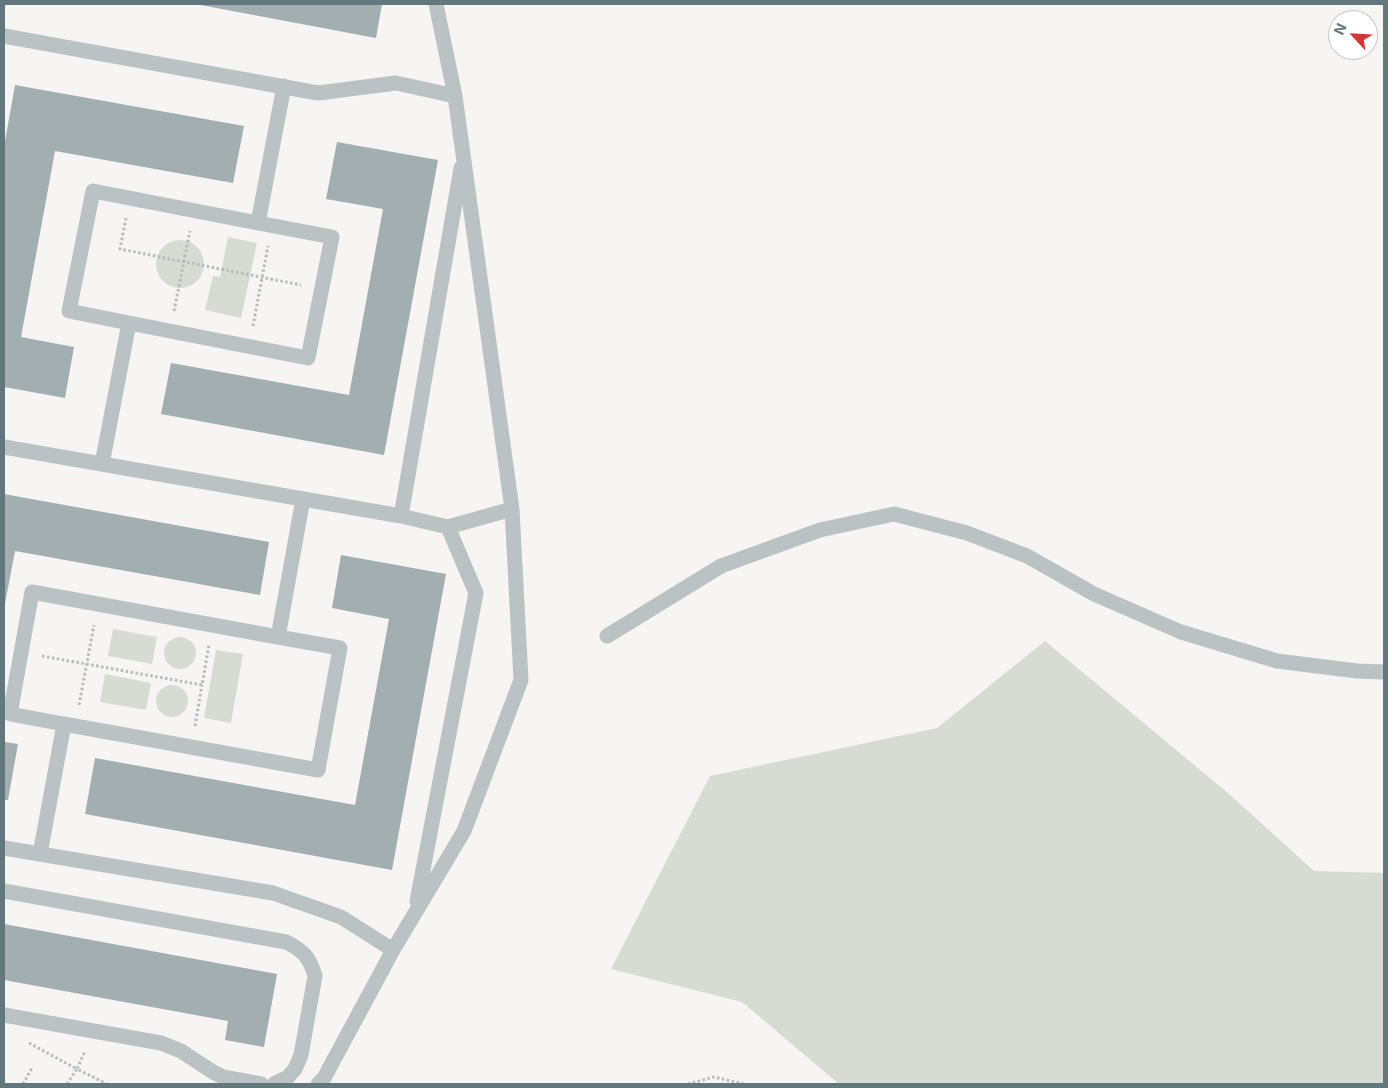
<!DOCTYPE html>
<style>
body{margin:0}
#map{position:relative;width:1388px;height:1088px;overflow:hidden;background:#f6f5f3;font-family:Inter,sans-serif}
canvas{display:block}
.frame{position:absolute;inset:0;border:5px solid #63787c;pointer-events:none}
.north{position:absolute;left:1328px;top:10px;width:50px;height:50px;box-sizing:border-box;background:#fff;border:1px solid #c1c9cb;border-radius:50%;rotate:295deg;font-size:14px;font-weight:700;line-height:20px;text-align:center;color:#63787c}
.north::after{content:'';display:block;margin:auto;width:18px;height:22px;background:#d83235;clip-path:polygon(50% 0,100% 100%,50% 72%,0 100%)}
</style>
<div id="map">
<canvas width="1388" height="1088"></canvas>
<div class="frame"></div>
<div class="north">N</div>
</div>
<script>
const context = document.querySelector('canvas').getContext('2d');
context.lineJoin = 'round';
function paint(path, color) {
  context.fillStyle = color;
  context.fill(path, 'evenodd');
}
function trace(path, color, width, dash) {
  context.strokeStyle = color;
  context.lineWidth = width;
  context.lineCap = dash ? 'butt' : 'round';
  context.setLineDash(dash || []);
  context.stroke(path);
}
const green = new Path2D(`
 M228,237L257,243L241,318L205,310L213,276L220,277Z
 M156 264a24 24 0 1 1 48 0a24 24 0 1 1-48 0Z
 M113,629L157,637L152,664L108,656Z
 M164 653a16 16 0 1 1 32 0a16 16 0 1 1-32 0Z
 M1045,641L1228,793L1314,871L1384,873V1084H839L742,1002L611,969L710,776L937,728Z
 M216,650L243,654L231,723L204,718Z
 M105,674L151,683L146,710L100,702Z
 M156 701a16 16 0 1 1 32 0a16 16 0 1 1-32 0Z`);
const building = new Path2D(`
 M195,4H382L376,38Z
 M15,85L244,126L233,183L55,151L21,337L74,347L65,398L4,387V147Z
 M337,142L438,160L384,455L161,414L171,363L349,395L383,209L326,199Z
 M4,494L269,542L260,595L15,551L4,609Z
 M341,555L446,574L392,870L85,814L95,758L355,805L389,619L332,608Z
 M4,742L18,744L8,800H4Z
 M4,924L277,974L264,1047L225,1040L228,1021L4,980Z`);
const path = new Path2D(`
 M126,218L120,249L301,285
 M174,311L190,231
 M253,326L268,246
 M42,656L202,685L209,645
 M79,705L94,625
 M195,726L202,685
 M29,1043L77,1069L85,1051
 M23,1084L32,1068
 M67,1084L77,1069L107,1084
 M688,1084L714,1077L744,1084`);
const lane = new Path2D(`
 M4,36L318,93L396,83L455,96
 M129,323L69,311L93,191L258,223
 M4,447L401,516L448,527L476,593L417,901
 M102,464L129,323L308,358L332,237L258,223L284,86
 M401,516L461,168
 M448,527L512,509
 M607,636L721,566L820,530L894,514L967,533L1027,556L1094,594L1181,632L1277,661L1357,671L1384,672
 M64,724L10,714L32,592L278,637
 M4,848L273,893L341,917L393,950
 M40,854L64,724L318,770L340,648L278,637L303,499
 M4,891L286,942C303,950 310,958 315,976L301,1055L295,1069L288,1077L274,1084
 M4,1015L161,1043L181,1051L213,1072L223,1077L261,1084
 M318,1084L324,1078L393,950L464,831L521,680L512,509L455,96L436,4`);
paint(green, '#d7dbd3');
paint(building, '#a2aeb0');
trace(path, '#b6bbbc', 3, [2.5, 2.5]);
trace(lane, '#bbc2c3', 15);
</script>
